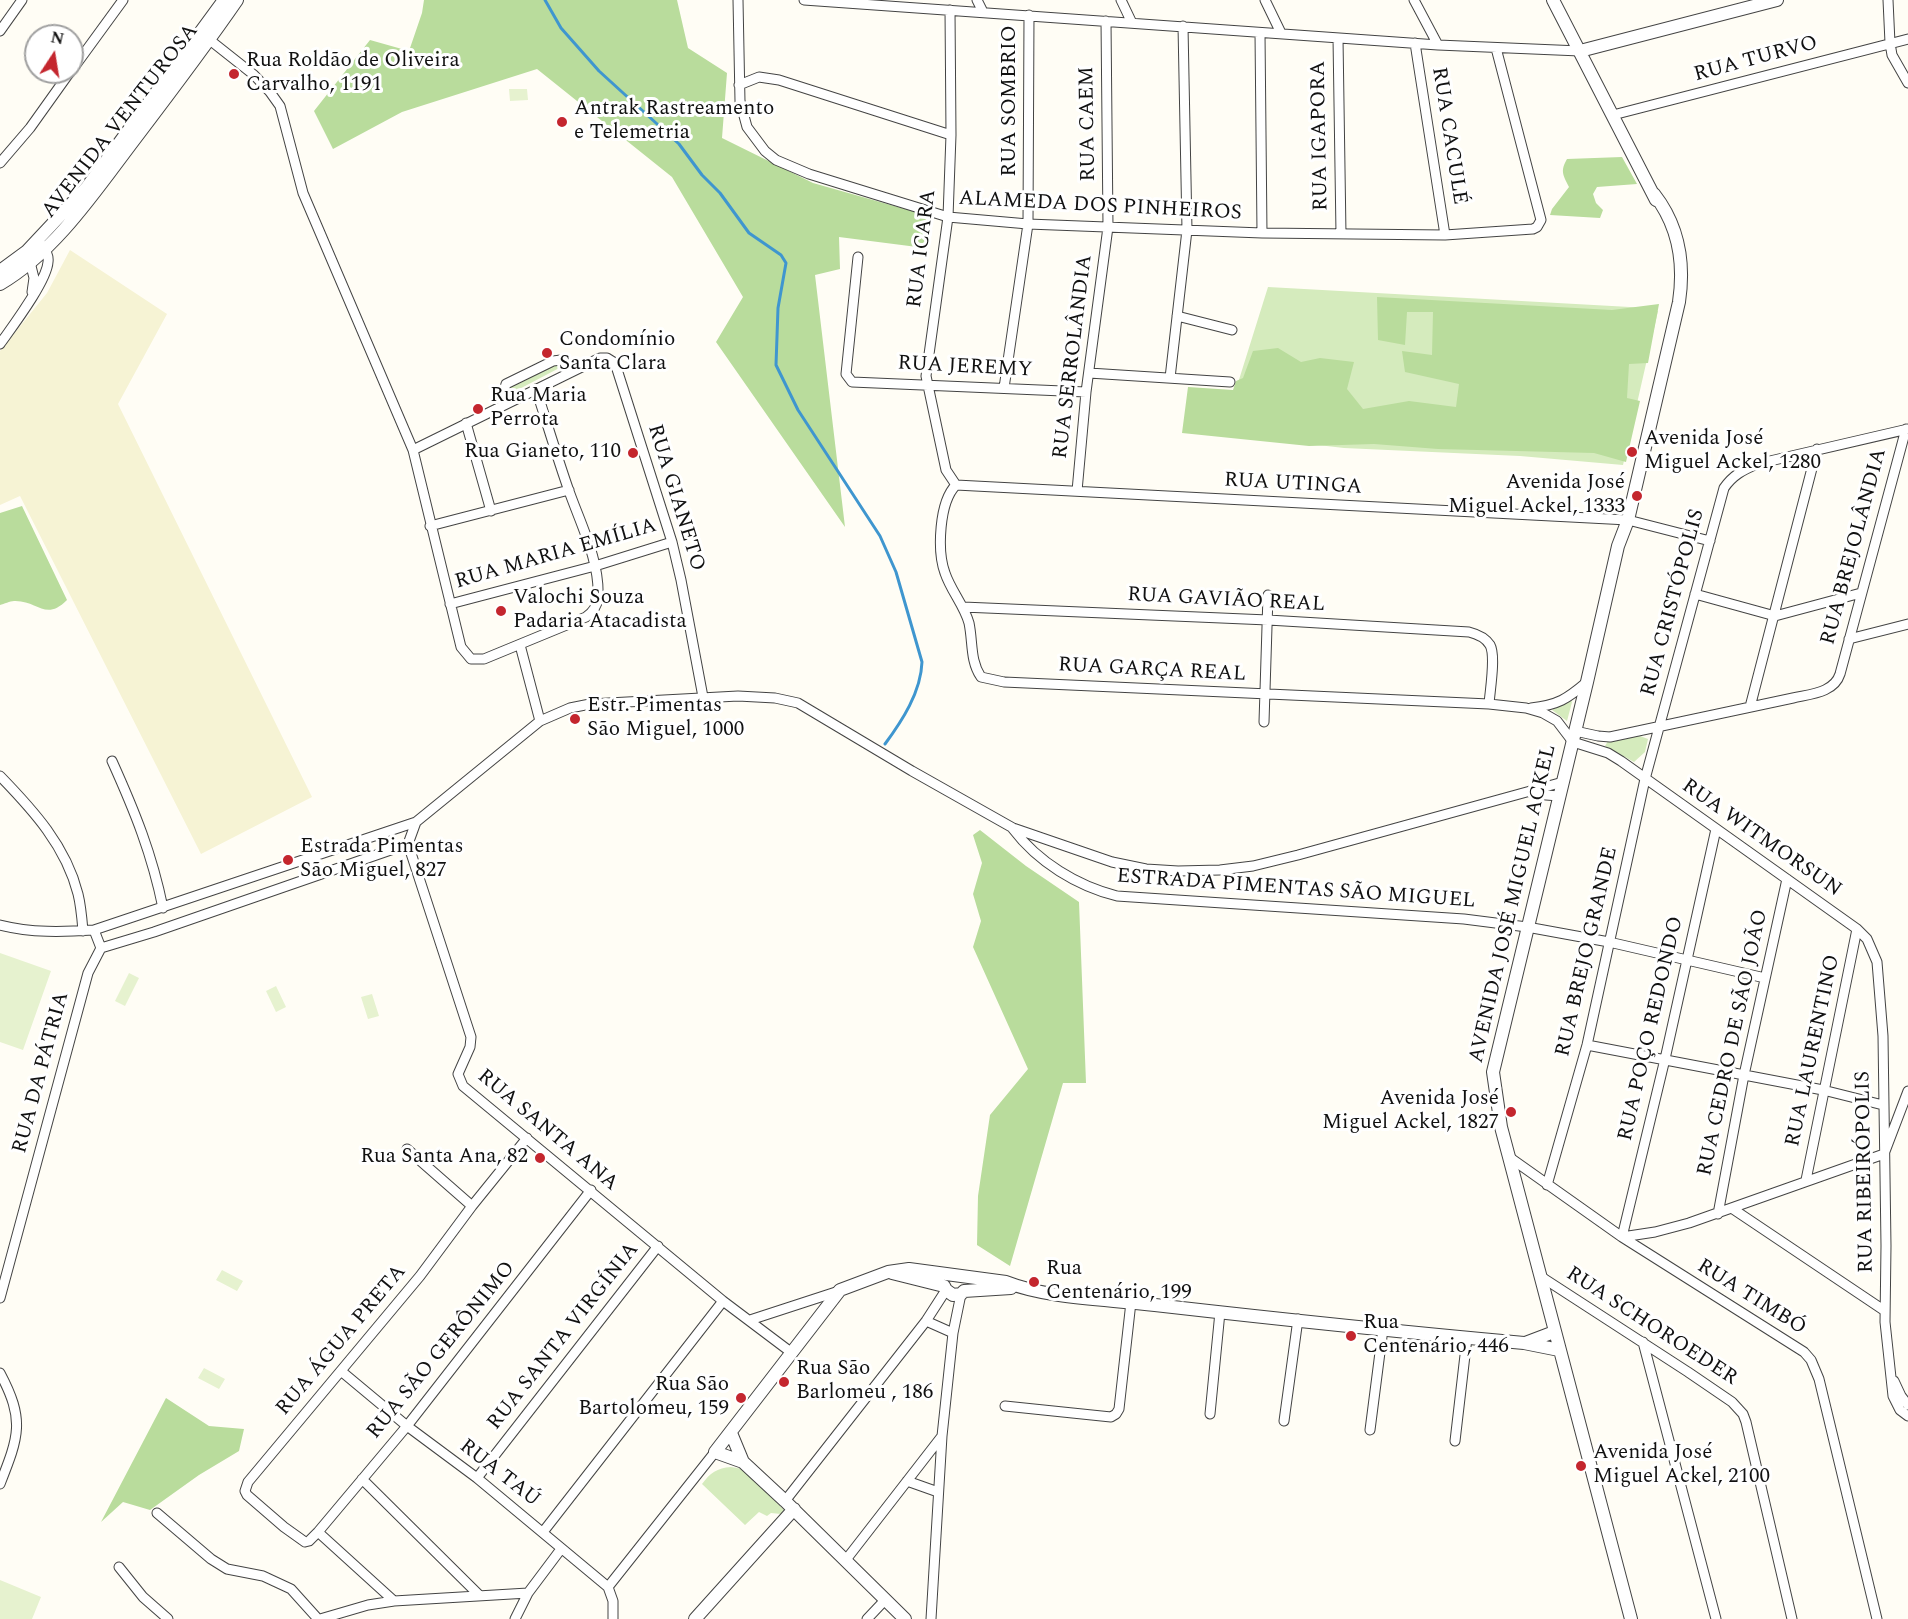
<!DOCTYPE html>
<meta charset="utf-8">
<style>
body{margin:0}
#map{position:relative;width:1908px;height:1619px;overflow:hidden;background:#fffdf5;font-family:Spectral,serif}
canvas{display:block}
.north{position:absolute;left:24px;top:24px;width:60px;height:60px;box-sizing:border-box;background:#fff;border:2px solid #a0a0a0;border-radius:50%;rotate:12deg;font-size:16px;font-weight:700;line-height:24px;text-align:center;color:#111}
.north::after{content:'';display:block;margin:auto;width:21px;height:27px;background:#c4262e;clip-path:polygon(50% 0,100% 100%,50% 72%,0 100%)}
</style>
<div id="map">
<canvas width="1908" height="1619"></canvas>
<div class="north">N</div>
</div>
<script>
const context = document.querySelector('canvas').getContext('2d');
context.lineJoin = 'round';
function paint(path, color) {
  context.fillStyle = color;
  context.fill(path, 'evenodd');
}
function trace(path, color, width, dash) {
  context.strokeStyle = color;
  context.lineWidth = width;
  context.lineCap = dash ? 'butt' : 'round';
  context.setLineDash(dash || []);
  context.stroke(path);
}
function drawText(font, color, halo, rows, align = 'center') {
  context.font = font + ' Spectral,serif';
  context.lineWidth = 6;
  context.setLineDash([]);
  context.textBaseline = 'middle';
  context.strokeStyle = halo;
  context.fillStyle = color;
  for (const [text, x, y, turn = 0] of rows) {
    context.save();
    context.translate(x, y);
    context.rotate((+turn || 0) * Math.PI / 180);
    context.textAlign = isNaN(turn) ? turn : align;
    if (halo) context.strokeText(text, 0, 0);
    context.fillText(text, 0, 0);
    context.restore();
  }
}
const farmland = new Path2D(`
 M70,250L167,314L118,404L312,797L201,854L20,496L0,505V351L47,293Z`);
const green = new Path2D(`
 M1268,287L1648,308L1658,311L1623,465L1520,456L1344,448L1222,434Z
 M555,363L565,365L506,396L509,387Z
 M1571,700L1572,702L1567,721L1552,710Z
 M1640,736L1648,739L1645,752L1634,762L1605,746L1608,741Z
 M731,1467L743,1469L784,1510L781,1514L771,1513L767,1516L759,1512L745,1525L702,1484C710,1473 717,1468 731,1467Z`);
const forest = new Path2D(`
 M424,0H677L688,48L727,73L722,138L813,183L926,215L925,248L839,237L840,269L815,275L845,527L716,342L743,297L672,177L537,69L402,112L333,149L314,111L370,40L409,51L422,13Z
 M1622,157L1637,184L1597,187L1593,194L1596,203L1603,210L1600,218L1550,215L1552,209L1569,187C1563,175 1560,171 1567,159Z
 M1377,297L1612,310L1659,304L1648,363L1629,364L1627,398L1640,401L1626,462L1594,453L1438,449L1374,444L1309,446L1182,433L1188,387L1233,390L1236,381L1243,378L1253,351L1278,348L1301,362L1320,358L1354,362L1347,389L1363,409L1409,401L1456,407L1459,384L1405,372L1402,351L1432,355L1433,312H1407L1405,345L1378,340Z
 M22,506L67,600C45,622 38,600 14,601C10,601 4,604 0,605V513Z
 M980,830L1026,866L1079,902L1086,1083H1063L1010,1266L977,1245L978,1196L990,1115L1028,1069L973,947L981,921L973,894L982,863L973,835Z
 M166,1398L209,1426L244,1429L239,1451L199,1475L150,1510L123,1502L101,1522Z`);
const pitch = new Path2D(`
 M527,89L528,100L510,101L509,89Z
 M0,953L51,971L23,1050L0,1042Z
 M129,973L139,978L125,1006L115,1001Z
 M276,986L286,1007L276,1012L266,991Z
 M372,994L379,1016L368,1019L361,997Z
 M222,1270L243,1281L237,1291L216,1280Z
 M204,1368L225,1379L219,1389L198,1378Z
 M0,1580L41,1597L32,1619H0Z`);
const stream = new Path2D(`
 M545,0L561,28L599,71L679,144L702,175L720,193L749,233L781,255L786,263L778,308L776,365L798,410L880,536L896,572L922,662C921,692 902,721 885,744`);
const minor = new Path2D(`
 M738,0L740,101L747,127L765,151L776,160L809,174L948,217L1028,224L1262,233L1445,235L1533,229L1537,227L1541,220L1496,48
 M804,0L1438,45L1580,51
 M977,0L983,12
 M1121,0L1132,23
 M1265,0L1281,33
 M1414,0L1438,45
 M1888,0L1890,43L1892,55L1908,83
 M950,10L951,135L948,217L926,376L946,470L956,485
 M0,31L22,0
 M1260,33L1262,233
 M206,37L254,75L270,92L280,106L303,193L413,450L461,647L471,659H484L586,617C593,612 597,607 598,598C600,561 581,525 569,491C557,457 547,423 536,389
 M1338,38L1341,234
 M1415,43L1445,235
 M72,70L123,0
 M739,85L759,77L779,80L951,135
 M1613,115L1908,39
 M0,163L30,128L70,72
 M858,257L846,374L852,382L1086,392
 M29,258L34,278L32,292
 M1177,316L1232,330
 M0,344C12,327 47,281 48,262C49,256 45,249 42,245
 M1089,373L1230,382
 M1170,378L1187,230L1183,26
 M1004,388L1028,224L1029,15
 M504,405L503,394L506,384L553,361L561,360L574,370
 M466,423L491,511
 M413,450L600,358H607L615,363L672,542L681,580L703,697
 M956,485C939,502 937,551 945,573C951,591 964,605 969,623C973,642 970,661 981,677L1004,682L1489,704L1526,708L1543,713L1557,721L1573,742L1608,753L1621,761L1857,929L1867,939L1877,962L1883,1036L1886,1246L1885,1322L1893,1396L1900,1410L1908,1416
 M956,485L1628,520L1710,541
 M1077,491L1086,392L1108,227L1106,21
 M430,526L569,490
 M1695,594L1775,616L1861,593
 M450,604L595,566L672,542
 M963,607L1268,620L1469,632C1477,634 1485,637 1490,645C1496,656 1490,690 1489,704
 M1849,639L1908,624
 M520,645L540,721
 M1750,707L1817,449
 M1531,708C1558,705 1567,699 1587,682
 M1264,722L1268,595
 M1575,731L1598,736L1610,737L1793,698C1810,694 1834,693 1840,674L1906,429
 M112,761C135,812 152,854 163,908
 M0,776C33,810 66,846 78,894C81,906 82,919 83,931
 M1533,794L1559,796
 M1013,829C1038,862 1077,886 1117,896L1464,919L1527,927L1609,942L1765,978
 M408,844L471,1037L470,1047L458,1074L463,1086L723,1301L792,1353
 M408,844L416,822
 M0,925C32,933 62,932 94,930L416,822L540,721L570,708L590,704L738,696L775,698L798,703L912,771L1013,828L1112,862L1146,869L1178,871L1220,870L1253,866L1298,855L1563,782
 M101,948L154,932L408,844
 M1587,1045L1823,1090L1883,1105
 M527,1138L472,1206L420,1276L248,1482L245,1491L247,1495L284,1527L305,1542L309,1541L318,1532L407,1426L591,1190
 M407,1149L472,1206
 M1509,1157L1622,1237L1804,1352L1811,1360L1819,1379L1877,1619
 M1806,1180L1857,929
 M1547,1185L1587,1045L1645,779L1724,488C1733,475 1743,470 1757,464L1908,429
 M1733,1209L1885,1311
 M1718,1214L1744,1075L1787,879
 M1622,1237L1665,1059L1716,829
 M1622,1237L1655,1232L1689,1223L1884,1154L1908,1091
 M1540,1276L1688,1372L1732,1402L1743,1414L1746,1422L1792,1619
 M0,1298L88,973L101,948L94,930
 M750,1320L839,1291
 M926,1321L953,1333
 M1643,1342L1716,1619
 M341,1371L407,1426L477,1478L608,1587L613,1601V1619
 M0,1373C25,1420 19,1436 0,1484
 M1894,1381L1901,1396L1908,1405
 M1005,1406L1111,1417L1116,1414L1119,1409L1131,1302
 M1210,1414L1220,1312
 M1284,1421L1298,1319
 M1370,1430L1383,1329
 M1455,1441L1467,1338
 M477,1478L658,1246
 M362,1479L479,1595
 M907,1481L938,1492
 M785,1501L926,1321L946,1290
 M157,1513L211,1559L227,1569L263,1576L291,1589L318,1619
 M318,1532L394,1601
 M543,1532L723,1301
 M845,1561L942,1436
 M119,1567L143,1597L168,1619
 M608,1587L715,1452
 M320,1619L368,1605L394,1601L528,1593
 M515,1619L528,1593L561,1549
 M867,1619L885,1600
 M931,1619L942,1436L953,1333L961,1294`);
const tertiary = new Path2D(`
 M1553,0L1656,200
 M1580,51L1777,0
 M0,271L27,251L87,187L224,0
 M0,284C55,252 96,190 134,140C169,94 204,48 237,0
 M892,1273L944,1286L946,1290L953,1295L961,1294L964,1291L1011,1288
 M1525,1343L1554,1332
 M731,1433L743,1462L785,1501L905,1619
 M743,1462L715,1452L840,1290L888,1272L909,1269L1006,1282C1049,1299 1108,1299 1155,1305C1278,1319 1401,1332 1524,1343L1559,1350
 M695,1619L794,1509
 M1631,1619L1509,1157L1501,1127L1493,1072L1587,682L1618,546L1628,520L1679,302C1685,262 1679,226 1654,194`);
const markers = [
 [234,74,6,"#c4262e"],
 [562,122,6,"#c4262e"],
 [547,353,6,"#c4262e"],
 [478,409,6,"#c4262e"],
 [1632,452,6,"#c4262e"],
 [633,453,6,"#c4262e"],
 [1637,496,6,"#c4262e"],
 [501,611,6,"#c4262e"],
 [575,719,6,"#c4262e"],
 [288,860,6,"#c4262e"],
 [1511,1112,6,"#c4262e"],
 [540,1158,6,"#c4262e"],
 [1034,1282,6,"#c4262e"],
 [1351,1336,6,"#c4262e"],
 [784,1382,6,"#c4262e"],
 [741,1398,6,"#c4262e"],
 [1581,1466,6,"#c4262e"]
];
const streetNames = [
 ["RUA TURVO",1756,60,-15],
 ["RUA SOMBRIO",1011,101,-90],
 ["AVENIDA VENTUROSA",121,122,-52],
 ["RUA CAEM",1089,124,-91],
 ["RUA IGAPORA",1321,136,-91],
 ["RUA CACULÉ",1448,136,81],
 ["ALAMEDA DOS PINHEIROS",1100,207,3],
 ["RUA ICARA",923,249,-83],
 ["RUA SERROLÂNDIA",1074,357,-83],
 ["RUA JEREMY",965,368,3],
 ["RUA UTINGA",1293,485,3],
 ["RUA GIANETO",675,498,73],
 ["RUA BREJOLÂNDIA",1855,547,-75],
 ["RUA MARIA EMÍLIA",556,555,-16],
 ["RUA GAVIÃO REAL",1226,601,3],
 ["RUA CRISTÓPOLIS",1674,603,-75],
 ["RUA GARÇA REAL",1152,671,3],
 ["RUA WITMORSUN",1761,839,35],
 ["ESTRADA PIMENTAS SÃO MIGUEL",1296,890,4],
 ["AVENIDA JOSÉ MIGUEL ACKEL",1514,904,-77],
 ["RUA BREJO GRANDE",1588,952,-77],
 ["RUA POÇO REDONDO",1652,1029,-77],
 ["RUA CEDRO DE SÃO JOÃO",1734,1043,-78],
 ["RUA LAURENTINO",1814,1051,-78],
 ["RUA DA PÁTRIA",42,1073,-75],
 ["RUA SANTA ANA",547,1131,40],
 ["RUA RIBEIRÓPOLIS",1866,1172,-91],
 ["RUA TIMBÓ",1751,1298,32],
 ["RUA SCHOROEDER",1651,1327,33],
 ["RUA SANTA VIRGÍNIA",564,1337,-52],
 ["RUA ÁGUA PRETA",342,1341,-50],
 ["RUA SÃO GERÔNIMO",442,1351,-51],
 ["RUA TAÚ",499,1474,38]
];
const poiNames = [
 ["Rua Roldão de Oliveira",246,62],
 ["Carvalho, 1191",246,86],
 ["Antrak Rastreamento",574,110],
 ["e Telemetria",574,134],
 ["Condomínio",559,341],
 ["Santa Clara",559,365],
 ["Rua Maria",490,397],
 ["Perrota",490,421],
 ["Avenida José",1644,440],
 ["Miguel Ackel, 1280",1644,464],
 ["Rua Gianeto, 110",621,453,"right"],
 ["Avenida José",1625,484,"right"],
 ["Miguel Ackel, 1333",1625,508,"right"],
 ["Valochi Souza",513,599],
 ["Padaria Atacadista",513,623],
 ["Estr. Pimentas",587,707],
 ["São Miguel, 1000",587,731],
 ["Estrada Pimentas",300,848],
 ["São Miguel, 827",300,872],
 ["Avenida José",1499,1100,"right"],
 ["Miguel Ackel, 1827",1499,1124,"right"],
 ["Rua Santa Ana, 82",528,1158,"right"],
 ["Rua",1046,1270],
 ["Centenário, 199",1046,1294],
 ["Rua",1363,1324],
 ["Centenário, 446",1363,1348],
 ["Rua São",796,1370],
 ["Barlomeu , 186",796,1394],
 ["Rua São",729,1386,"right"],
 ["Bartolomeu, 159",729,1410,"right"],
 ["Avenida José",1593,1454],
 ["Miguel Ackel, 2100",1593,1478]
];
paint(farmland, '#f6f3d4');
paint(green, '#d5ebbd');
paint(forest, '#b9dc9c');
paint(pitch, '#e6f2cf');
trace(stream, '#3f96cf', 3);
trace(minor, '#444', 11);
trace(tertiary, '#444', 14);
trace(minor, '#fff', 9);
trace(tertiary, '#fff', 12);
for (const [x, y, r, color] of markers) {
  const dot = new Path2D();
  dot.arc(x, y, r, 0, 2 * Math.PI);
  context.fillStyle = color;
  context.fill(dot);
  trace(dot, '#fff', 2);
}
drawText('21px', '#111', '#fff', streetNames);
drawText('21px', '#111', '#fff', poiNames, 'left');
</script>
